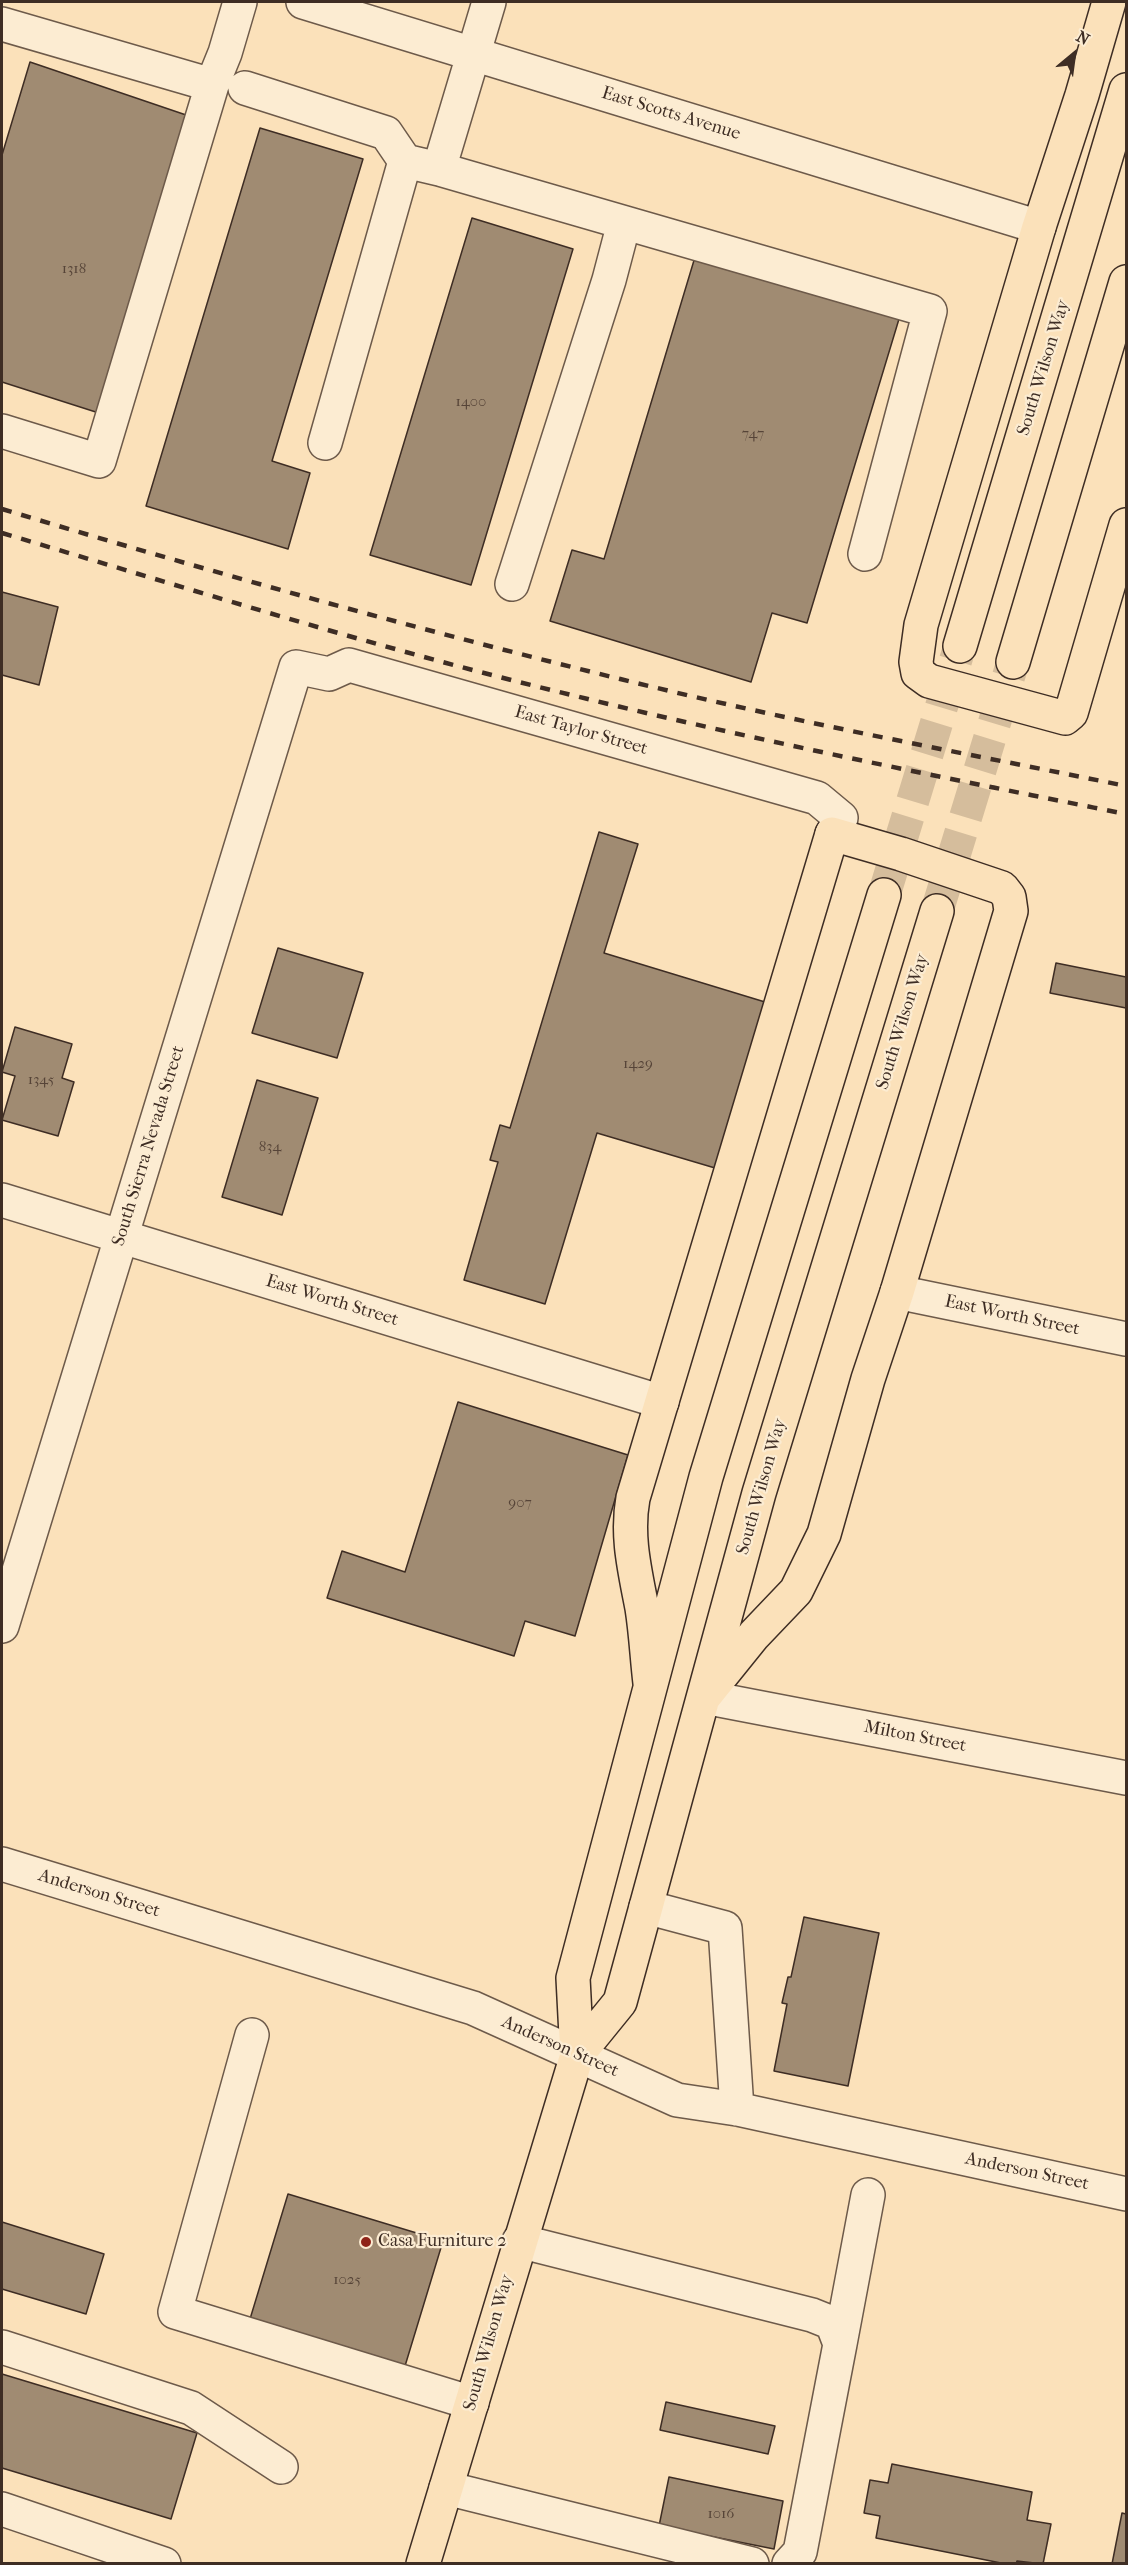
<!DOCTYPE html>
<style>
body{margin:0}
#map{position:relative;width:1128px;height:2565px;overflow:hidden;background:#fbe1ba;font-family:"IM FELL French Canon",serif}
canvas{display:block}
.frame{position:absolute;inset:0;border:3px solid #3e2d24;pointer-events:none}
.north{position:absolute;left:1044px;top:24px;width:60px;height:60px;-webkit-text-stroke:4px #fcecd2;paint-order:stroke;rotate:29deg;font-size:16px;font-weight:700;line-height:24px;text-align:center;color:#3e2d24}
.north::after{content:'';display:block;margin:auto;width:21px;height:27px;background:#3e2d24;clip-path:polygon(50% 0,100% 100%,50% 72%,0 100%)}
</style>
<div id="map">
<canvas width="1128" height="2565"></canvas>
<div class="frame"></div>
<div class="north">N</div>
</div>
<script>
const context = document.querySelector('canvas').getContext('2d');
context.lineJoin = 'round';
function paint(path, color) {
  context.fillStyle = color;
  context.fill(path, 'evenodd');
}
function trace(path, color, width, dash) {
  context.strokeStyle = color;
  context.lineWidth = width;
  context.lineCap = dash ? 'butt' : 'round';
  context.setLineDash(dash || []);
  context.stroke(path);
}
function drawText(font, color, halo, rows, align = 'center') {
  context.font = font + ' "IM FELL French Canon",serif';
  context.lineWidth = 4.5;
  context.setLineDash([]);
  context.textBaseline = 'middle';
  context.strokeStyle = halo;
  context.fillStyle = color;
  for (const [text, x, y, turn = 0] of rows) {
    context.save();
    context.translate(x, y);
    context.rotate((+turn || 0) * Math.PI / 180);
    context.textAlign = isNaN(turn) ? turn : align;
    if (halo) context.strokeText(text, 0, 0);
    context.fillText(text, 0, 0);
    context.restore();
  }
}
const building = new Path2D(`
 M30,62L192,117L102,414L2,382V155Z
 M260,128L363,159L272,461L310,473L288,549L146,506Z
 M472,218L573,249L471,585L370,555Z
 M695,257L899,319L807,623L772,613L751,682L550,621L572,550L604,559Z
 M2,592L58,607L39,685L2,675Z
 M599,832L638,844L604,953L765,1002L715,1168L597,1133L545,1304L464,1280L498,1162L490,1160L500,1125L510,1128Z
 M278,948L363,973L337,1058L252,1033Z
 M1056,963L1126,977V1008L1050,993Z
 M15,1027L72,1044L62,1078L74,1082L58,1136L2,1120L15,1076L2,1072Z
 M257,1080L318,1098L282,1215L222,1197Z
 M458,1402L628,1455L575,1636L525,1621L514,1656L327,1598L342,1551L405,1572Z
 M804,1917L879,1933L848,2086L774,2071L787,2004L782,2003L788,1977H791Z
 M288,2194L443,2241L405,2366L250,2319Z
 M2,2222L104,2254L86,2314L2,2289Z
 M2,2374L197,2433L171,2519L2,2468Z
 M666,2402L775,2426L768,2454L660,2430Z
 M892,2464L1032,2492L1027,2520L1051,2524L1043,2564L1017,2561L1016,2564H1006L876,2538L880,2516L864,2513L870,2480L888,2483Z
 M669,2477L783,2501L774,2549L659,2526Z
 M1122,2513L1126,2514V2564H1112Z`);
const majorTunnel = new Path2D(`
 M884,895L960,646
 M937,911L1013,662`);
const minor = new Path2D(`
 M303,2L1039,227
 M489,2L439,169L930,311L865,554
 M2,24L212,85L225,53L240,2
 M245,88L386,133L405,161
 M2,431L99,461L212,85
 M325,443L405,161L439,169
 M512,584L609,280L624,223
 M2,1200L662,1402
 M897,1292L1126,1339
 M2,1626L296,667L329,674L349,665L817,798L841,818L832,834
 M704,1697L1126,1778
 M2,1864L473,2008L677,2100L737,2109L1126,2194
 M646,1907L725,1928L737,2109
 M252,2035L175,2312L472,2403
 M519,2241L812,2315L832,2323L840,2344L800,2552L789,2564
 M840,2344L868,2195
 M2,2347L191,2408L281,2467
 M446,2488L752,2564
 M2,2509L164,2564`);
const major = new Path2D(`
 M1109,2L1082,95L1039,227L921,625L916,662L918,673L929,681L1065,718L1071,713L1126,525
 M960,646L1126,90
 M1013,662L1126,282
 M650,1683C647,1658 646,1633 642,1608C635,1571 626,1536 633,1498L832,834L901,854L1002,888L1009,897L1011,911L897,1292L868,1379L824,1534L796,1591L754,1635L704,1697
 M577,2055L620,2002L759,1493L937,911
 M423,2564L577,2055L573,1978L706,1477L884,895`);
const rail = new Path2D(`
 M2,509C217,574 434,634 653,687C810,725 969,754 1126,786
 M2,533C180,586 358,642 539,687C734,736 930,775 1126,814`);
const markers = [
 [366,2242,6,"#8f2418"]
];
const numberNames = [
 ["1318",74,269],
 ["1400",471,402],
 ["747",753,434],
 ["1429",638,1064],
 ["1345",41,1080],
 ["834",270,1147],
 ["907",520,1503],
 ["1025",347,2280],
 ["1016",721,2514]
];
const streetNames = [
 ["East Scotts Avenue",671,114,17],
 ["South Wilson Way",1044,368,-73],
 ["East Taylor Street",581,731,16],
 ["South Wilson Way",903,1022,-73],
 ["South Sierra Nevada Street",149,1146,-73],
 ["East Worth Street",332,1301,17],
 ["East Worth Street",1012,1316,12],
 ["South Wilson Way",762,1487,-74],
 ["Milton Street",915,1737,11],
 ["Anderson Street",99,1894,17],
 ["Anderson Street",560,2047,24],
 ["Anderson Street",1027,2172,12],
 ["South Wilson Way",489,2343,-74]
];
const poiNames = [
 ["Casa Furniture 2",378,2242]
];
paint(building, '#a08b72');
trace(building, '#3e2d24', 1.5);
trace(majorTunnel, '#d5bd9c', 33, [33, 16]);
trace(minor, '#6d5a4a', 36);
trace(major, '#3e2d24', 36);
trace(minor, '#fcecd2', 33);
trace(major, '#fbe1ba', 33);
trace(rail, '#3e2d24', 4.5, [10, 10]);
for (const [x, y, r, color] of markers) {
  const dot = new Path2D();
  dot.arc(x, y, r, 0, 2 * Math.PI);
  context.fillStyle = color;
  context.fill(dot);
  trace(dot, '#fcecd2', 2);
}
drawText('15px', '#564438', null, numberNames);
drawText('18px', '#3e2d24', '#fcecd2', streetNames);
drawText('18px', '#3e2d24', '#fcecd2', poiNames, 'left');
</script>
